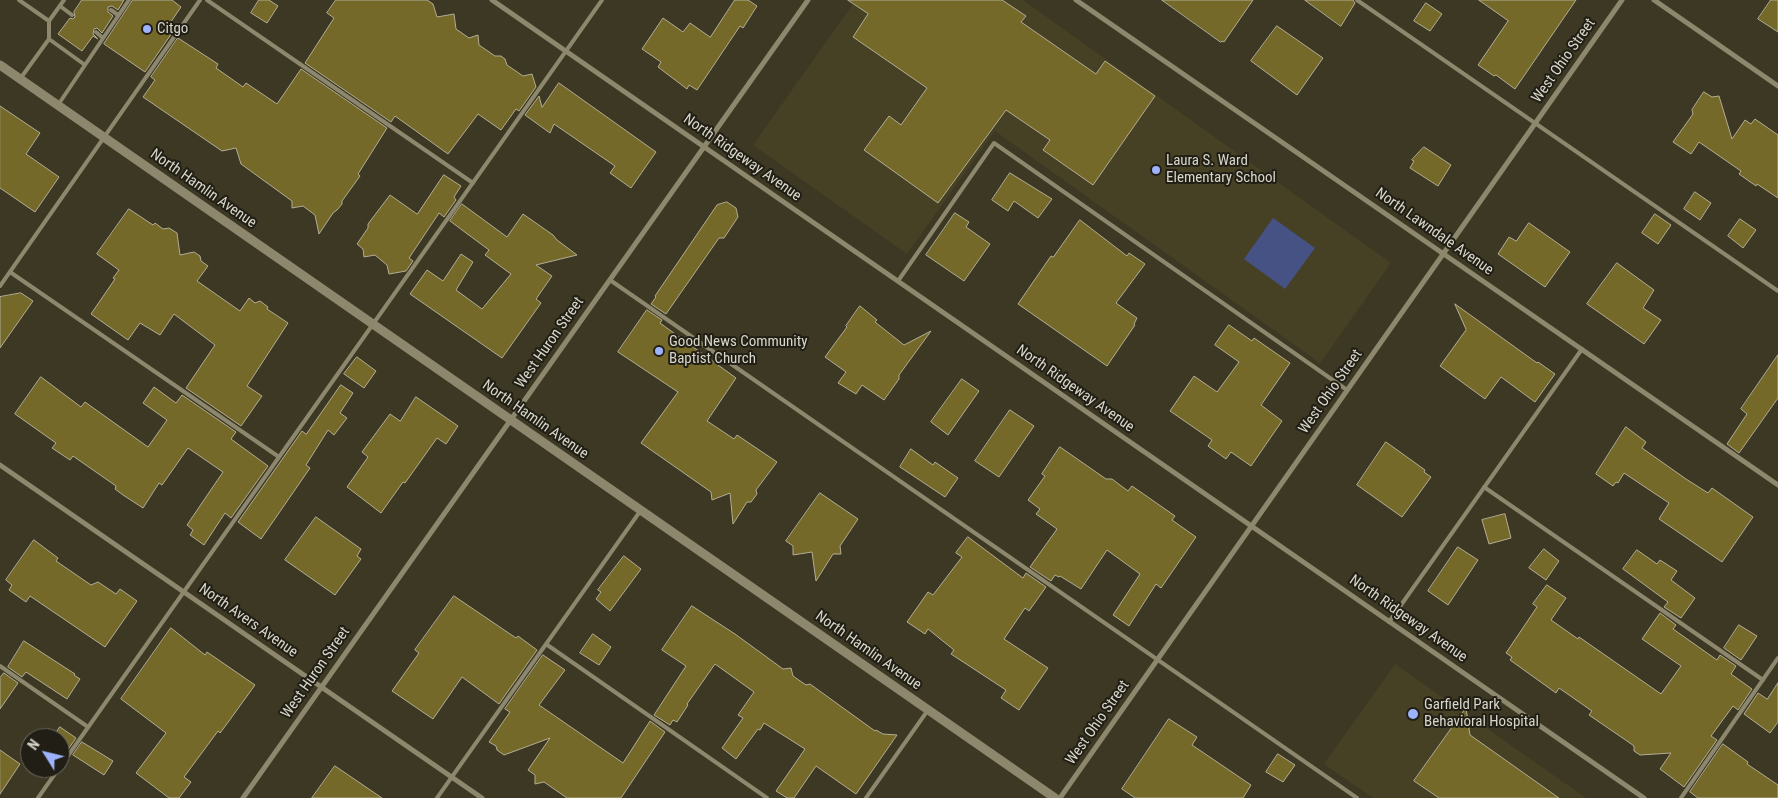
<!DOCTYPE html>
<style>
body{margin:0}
#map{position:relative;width:1778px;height:798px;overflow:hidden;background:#3c3823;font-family:"Roboto Condensed",sans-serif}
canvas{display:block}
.north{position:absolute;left:20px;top:728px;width:50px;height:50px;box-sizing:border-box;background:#211f15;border:1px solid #6a685d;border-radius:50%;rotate:306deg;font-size:14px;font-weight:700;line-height:20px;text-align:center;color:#d8d6c9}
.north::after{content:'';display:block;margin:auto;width:18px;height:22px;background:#9eb3fd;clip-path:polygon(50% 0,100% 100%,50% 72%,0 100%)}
</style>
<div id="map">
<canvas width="1778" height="798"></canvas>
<div class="north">N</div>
</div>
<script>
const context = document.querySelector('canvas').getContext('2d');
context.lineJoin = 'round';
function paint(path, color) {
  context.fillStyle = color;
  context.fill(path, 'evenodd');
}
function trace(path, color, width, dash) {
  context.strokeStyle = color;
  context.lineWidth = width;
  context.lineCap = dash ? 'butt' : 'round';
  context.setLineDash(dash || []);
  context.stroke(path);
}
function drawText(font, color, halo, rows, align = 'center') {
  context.font = font + ' "Roboto Condensed",sans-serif';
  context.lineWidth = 4;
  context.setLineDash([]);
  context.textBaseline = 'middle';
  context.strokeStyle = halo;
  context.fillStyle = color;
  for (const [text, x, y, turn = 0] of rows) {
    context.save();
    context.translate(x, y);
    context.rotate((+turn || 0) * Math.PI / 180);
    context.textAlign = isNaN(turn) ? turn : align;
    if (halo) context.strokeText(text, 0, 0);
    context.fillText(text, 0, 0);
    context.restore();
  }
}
const built = new Path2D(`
 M856,0H1023L1391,263L1320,363L995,131L907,254L753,145Z
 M1395,664L1586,798H1373L1324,764Z`);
const green = new Path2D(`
 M1273,218L1315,248L1285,289L1244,259Z`);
const building = new Path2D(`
 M82,0H124L118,10L112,6L108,7V12L113,16L102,33L97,28L94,29L93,34L98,39L93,36L82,51L58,34L70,18L73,19L75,17L74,12Z
 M133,0H172L181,7L166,29L172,33L145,72L104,44Z
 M259,0H269L278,6L267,23L251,13Z
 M336,0H427L433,4L437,17L454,14L456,29L469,38L478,35L479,45L495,56H501L505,59L507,65L523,76L532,74L536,87L519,111L516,109L501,130L478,114L448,154L395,116L391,122L305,63L334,18L327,13Z
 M735,0H748L757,6L743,28L740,26L697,90L689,85L687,89L658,67L661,62L642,49L663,18L683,32L690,23L710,37Z
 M848,0H1002L1026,16L1021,22L1096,74L1105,61L1155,96L1093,185L1043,150L1050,140L1006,110L938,203L864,150L889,116L901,125L927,88L853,37L868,14Z
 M1162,0H1253L1224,42L1222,41L1221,42Z
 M1305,0H1353L1355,3L1341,26Z
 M1479,0H1576L1515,89L1496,75L1494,76L1478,65L1508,21Z
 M1771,0H1778V32L1758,19Z
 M1426,3L1442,14L1430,31L1414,21Z
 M1277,26L1323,58L1297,95L1251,61Z
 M178,38L218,64L216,68L243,87L246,83L277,104L301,69L387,128L358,174L360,176L342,201V204L337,210L333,213L319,234L315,215L303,206L292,208V201L241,164L236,148L222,151L143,97L155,80L151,77Z
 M559,83L656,152L631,188L610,173L615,166L554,124L550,133L525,115L539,96L542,107Z
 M1704,92L1712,97L1719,96L1732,139L1745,120L1751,124L1755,119L1778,135V198L1757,184L1756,186L1739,174L1741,171L1699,142L1691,154L1673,142L1693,114L1692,110Z
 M0,106L40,133L26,154L59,177L35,212L0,188Z
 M1424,147L1451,165L1438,186L1410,168L1414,161L1412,160Z
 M1010,173L1052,199L1038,218L1014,201L1008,211L992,200Z
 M444,175L461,186L454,197L456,200L444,217L439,213L409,258L413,261L406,271L389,274L387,265L375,255L364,257L363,249L357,244L368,228V224L390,195L417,214Z
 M1695,192L1711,203L1700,220L1684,209Z
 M727,202L736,208L738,217L724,238H719L666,314L651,304L656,297L655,296L717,205Z
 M462,204L507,237L523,214L553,235L557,240L577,255L536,265L552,276L536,299L541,303L502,358L410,294L427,270L443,281L461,254L473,262L456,290L482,309L511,274L485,255L489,250L450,221Z
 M129,209L153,225L155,223L163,229L169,228L177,233L180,255L194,252L200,256L201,261L208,266L197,281L240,311L249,298L255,303L260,301L268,307L267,309L288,323L247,386L262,396L241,426L186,388L215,345L174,314L160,335L140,323L128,340L91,314L115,279L113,278L119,270L97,254Z
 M955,213L969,222L966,227L990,244L964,281L926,255Z
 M1655,214L1671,225L1658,244L1642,233Z
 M1740,219L1756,230L1743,248L1728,236Z
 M1080,220L1127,256L1129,253L1145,264L1116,303L1137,318L1134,324L1135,325L1107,366L1018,304L1051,256L1053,257Z
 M1529,223L1570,252L1545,287L1498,254L1509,237L1516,241Z
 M1617,263L1654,290L1643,308L1661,320L1644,344L1587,304Z
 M21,293L33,301L0,348V297Z
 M1455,304L1537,363L1538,362L1555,374L1535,402L1501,377L1485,399L1440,366L1466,330Z
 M860,306L877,320L875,322L904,345L931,331L899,375V379L884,400L862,385L856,394L838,383L846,372L825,357L847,327L846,326Z
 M647,310L662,320L660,323L736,378L707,421L734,439L737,435L777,462L756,490L757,494L751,502H747L733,524L730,493L712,500L711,492L641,443L678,392L618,352Z
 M1229,325L1252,341L1254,338L1290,363L1261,405L1282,421L1251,466L1231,452L1226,459L1208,446L1212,440L1170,411L1194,376L1217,392L1239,362L1215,345Z
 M1778,355V398L1739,453L1727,444L1747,414L1741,409Z
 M357,357L376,371L364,388L344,374Z
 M41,377L81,407L85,402L148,447L167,420L143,403L154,387L176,403L182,395L236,432L231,439L268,466L231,518L225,513L204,545L190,535L193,530L187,525L223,472L188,448L162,485L159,483L143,508L123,495L115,489L116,486L73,456L70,460L52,448L56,443L15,414Z
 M962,379L979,391L948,435L931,422Z
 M341,385L353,393L340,413L347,418L334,435L328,430L306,465L310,468L261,539L238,522L302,431L306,434Z
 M416,397L458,426L446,444L437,438L405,483L403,482L381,513L347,487L368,457L362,452L390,414L400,421Z
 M1010,410L1034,426L999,477L975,461Z
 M1626,427L1646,442L1642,448L1686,479L1708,493L1712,488L1753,517L1722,562L1659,519L1669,503L1624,473L1618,483L1616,482L1613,486L1596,474Z
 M1386,442L1425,470L1424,472L1431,477L1402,517L1357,485Z
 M1060,447L1106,479H1112L1128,491L1132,486L1175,516L1172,520L1196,537L1161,588L1156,584L1129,626L1113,615L1140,574L1107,550L1081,589L1060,576L1059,577L1055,575L1051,581L1030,567L1057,529L1036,514L1040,509L1028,500L1045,476L1042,474Z
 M911,449L933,465L935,462L958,478L945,497L900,467Z
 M820,493L858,519L840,546L841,554H833L816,581L812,552L793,555V546L786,541Z
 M1505,514L1511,538L1489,544L1482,520Z
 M316,517L361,549L357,556L361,559L335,595L285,560Z
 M968,537L1023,578L1026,573L1046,587L1029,611L1025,608L1004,639L1048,668L1019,710L1001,698L1006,690L951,654L954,650L928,629L925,634L907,622L928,592L933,595L962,557L956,553Z
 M34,540L58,558L56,561L91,585L98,582L116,594L120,589L137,601L105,647L30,596L26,602L9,590L12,585L6,580Z
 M1458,547L1478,560L1448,605L1428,591Z
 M1544,549L1559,561L1546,580L1529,568Z
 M1637,550L1657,564L1660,560L1677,571L1671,580L1695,598L1681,618L1664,607L1668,602L1623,569Z
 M624,556L641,569L610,611L596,599L601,592L598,590Z
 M1547,585L1566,598L1551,620L1578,639L1579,637L1661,694L1681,666L1642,639L1660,613L1676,625L1673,629L1717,660L1720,655L1736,666L1731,674L1752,689L1738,710L1733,706L1711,736L1717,740L1684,787L1660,769L1671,753L1640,755L1634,751V746L1627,741L1589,715L1592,711L1559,688L1556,693L1510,660L1512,657L1506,653L1537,607L1533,604Z
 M454,596L516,638L518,636L537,650L499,704L462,677L433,719L392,691L419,653L415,650Z
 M692,606L735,634L783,669L791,668L793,676L806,685L810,684L875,731L876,730L883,734L897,735L856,794L816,766L794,798H787L776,791L805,749L764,723L760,730L758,729L736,759L722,748L743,718L738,715L754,692L715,664L687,704L688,705L677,722L673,720L670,725L654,715L686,666L662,650Z
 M1739,625L1757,636L1741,660L1724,648Z
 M171,628L205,655L207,652L255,685L229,721L220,733L218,731L184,777L191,782L179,798H169L136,773L166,733L121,699Z
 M593,634L611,647L599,665L580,653Z
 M24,641L75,674L74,675L80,679L67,699L26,672L22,677L8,667Z
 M543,655L565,670L539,705L623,763L650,721L665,732L621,798H567L544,782L535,784V775L528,770L550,738L504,755L497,750L496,746L489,742L510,712L505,709Z
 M4,673L18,683L0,709V678Z
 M1778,683V722L1770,733L1744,714L1758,693L1767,699Z
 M1466,708L1470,735L1559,798H1439L1414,781Z
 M1169,719L1197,737L1192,745L1251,785L1243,798H1135L1122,789Z
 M60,727L76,738L67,751L60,746V738H53Z
 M82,742L113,761L104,775L73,755Z
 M1723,744L1748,762L1747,764L1778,785V798H1698L1690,792Z
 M0,750L20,764L0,794Z
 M1278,754L1295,765L1283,782L1266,772Z
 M335,766L382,798H312Z`);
const service = new Path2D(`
 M19,0L49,21V39L85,65L129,0
 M207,0L473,183
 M1357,0L1778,291
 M60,6L72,15
 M111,10L118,15
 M49,21L64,0
 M96,32L103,38
 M20,79L49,39
 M58,105L85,65
 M10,272L279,457
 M610,280L1357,798
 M898,281L994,143L1347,390
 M0,286L200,0
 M1484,487L1763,680
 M1389,622L1582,349
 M546,644L767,798
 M0,666L88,727
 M60,767L602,0
 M38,798L59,768
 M437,798L641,510
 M866,798L928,710
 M1681,798L1778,658`);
const minor = new Path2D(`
 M492,0L1644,798
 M1076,0L1778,485
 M1654,0L1778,86
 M0,465L482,798
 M243,798L808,0
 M1060,798L1622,0`);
const tertiary = new Path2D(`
 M0,65L1055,798`);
const markers = [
 [147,29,5,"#9eb3fd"],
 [1156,170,5,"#9eb3fd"],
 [659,351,5,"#9eb3fd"],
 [1413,714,6,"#9eb3fd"]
];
const poiNames = [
 ["Citgo",157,29],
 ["Laura S. Ward",1166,161],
 ["Elementary School",1166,178],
 ["Good News Community",669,342],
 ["Baptist Church",669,359],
 ["Garfield Park",1424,705],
 ["Behavioral Hospital",1424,722]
];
const streetNames = [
 ["West Ohio Street",1564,61,-55],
 ["North Ridgeway Avenue",742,158,35],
 ["North Hamlin Avenue",203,189,35],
 ["North Lawndale Avenue",1434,232,35],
 ["West Huron Street",550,343,-55],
 ["North Ridgeway Avenue",1075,389,35],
 ["West Ohio Street",1331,392,-55],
 ["North Hamlin Avenue",535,420,35],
 ["North Ridgeway Avenue",1408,619,35],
 ["North Avers Avenue",248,621,35],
 ["North Hamlin Avenue",868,651,35],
 ["West Huron Street",316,673,-55],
 ["West Ohio Street",1098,723,-55]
];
paint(built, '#464125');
paint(green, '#455283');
paint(building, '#75692a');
trace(building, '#b2ad95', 1);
trace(service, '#8c876d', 4);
trace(minor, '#8c876d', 5);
trace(tertiary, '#8c876d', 9);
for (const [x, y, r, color] of markers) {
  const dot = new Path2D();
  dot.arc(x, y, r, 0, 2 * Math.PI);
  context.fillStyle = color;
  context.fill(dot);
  trace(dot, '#211f15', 2);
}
drawText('15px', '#d8d6c9', '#211f15', poiNames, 'left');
drawText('15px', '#d8d6c9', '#211f15', streetNames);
</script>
